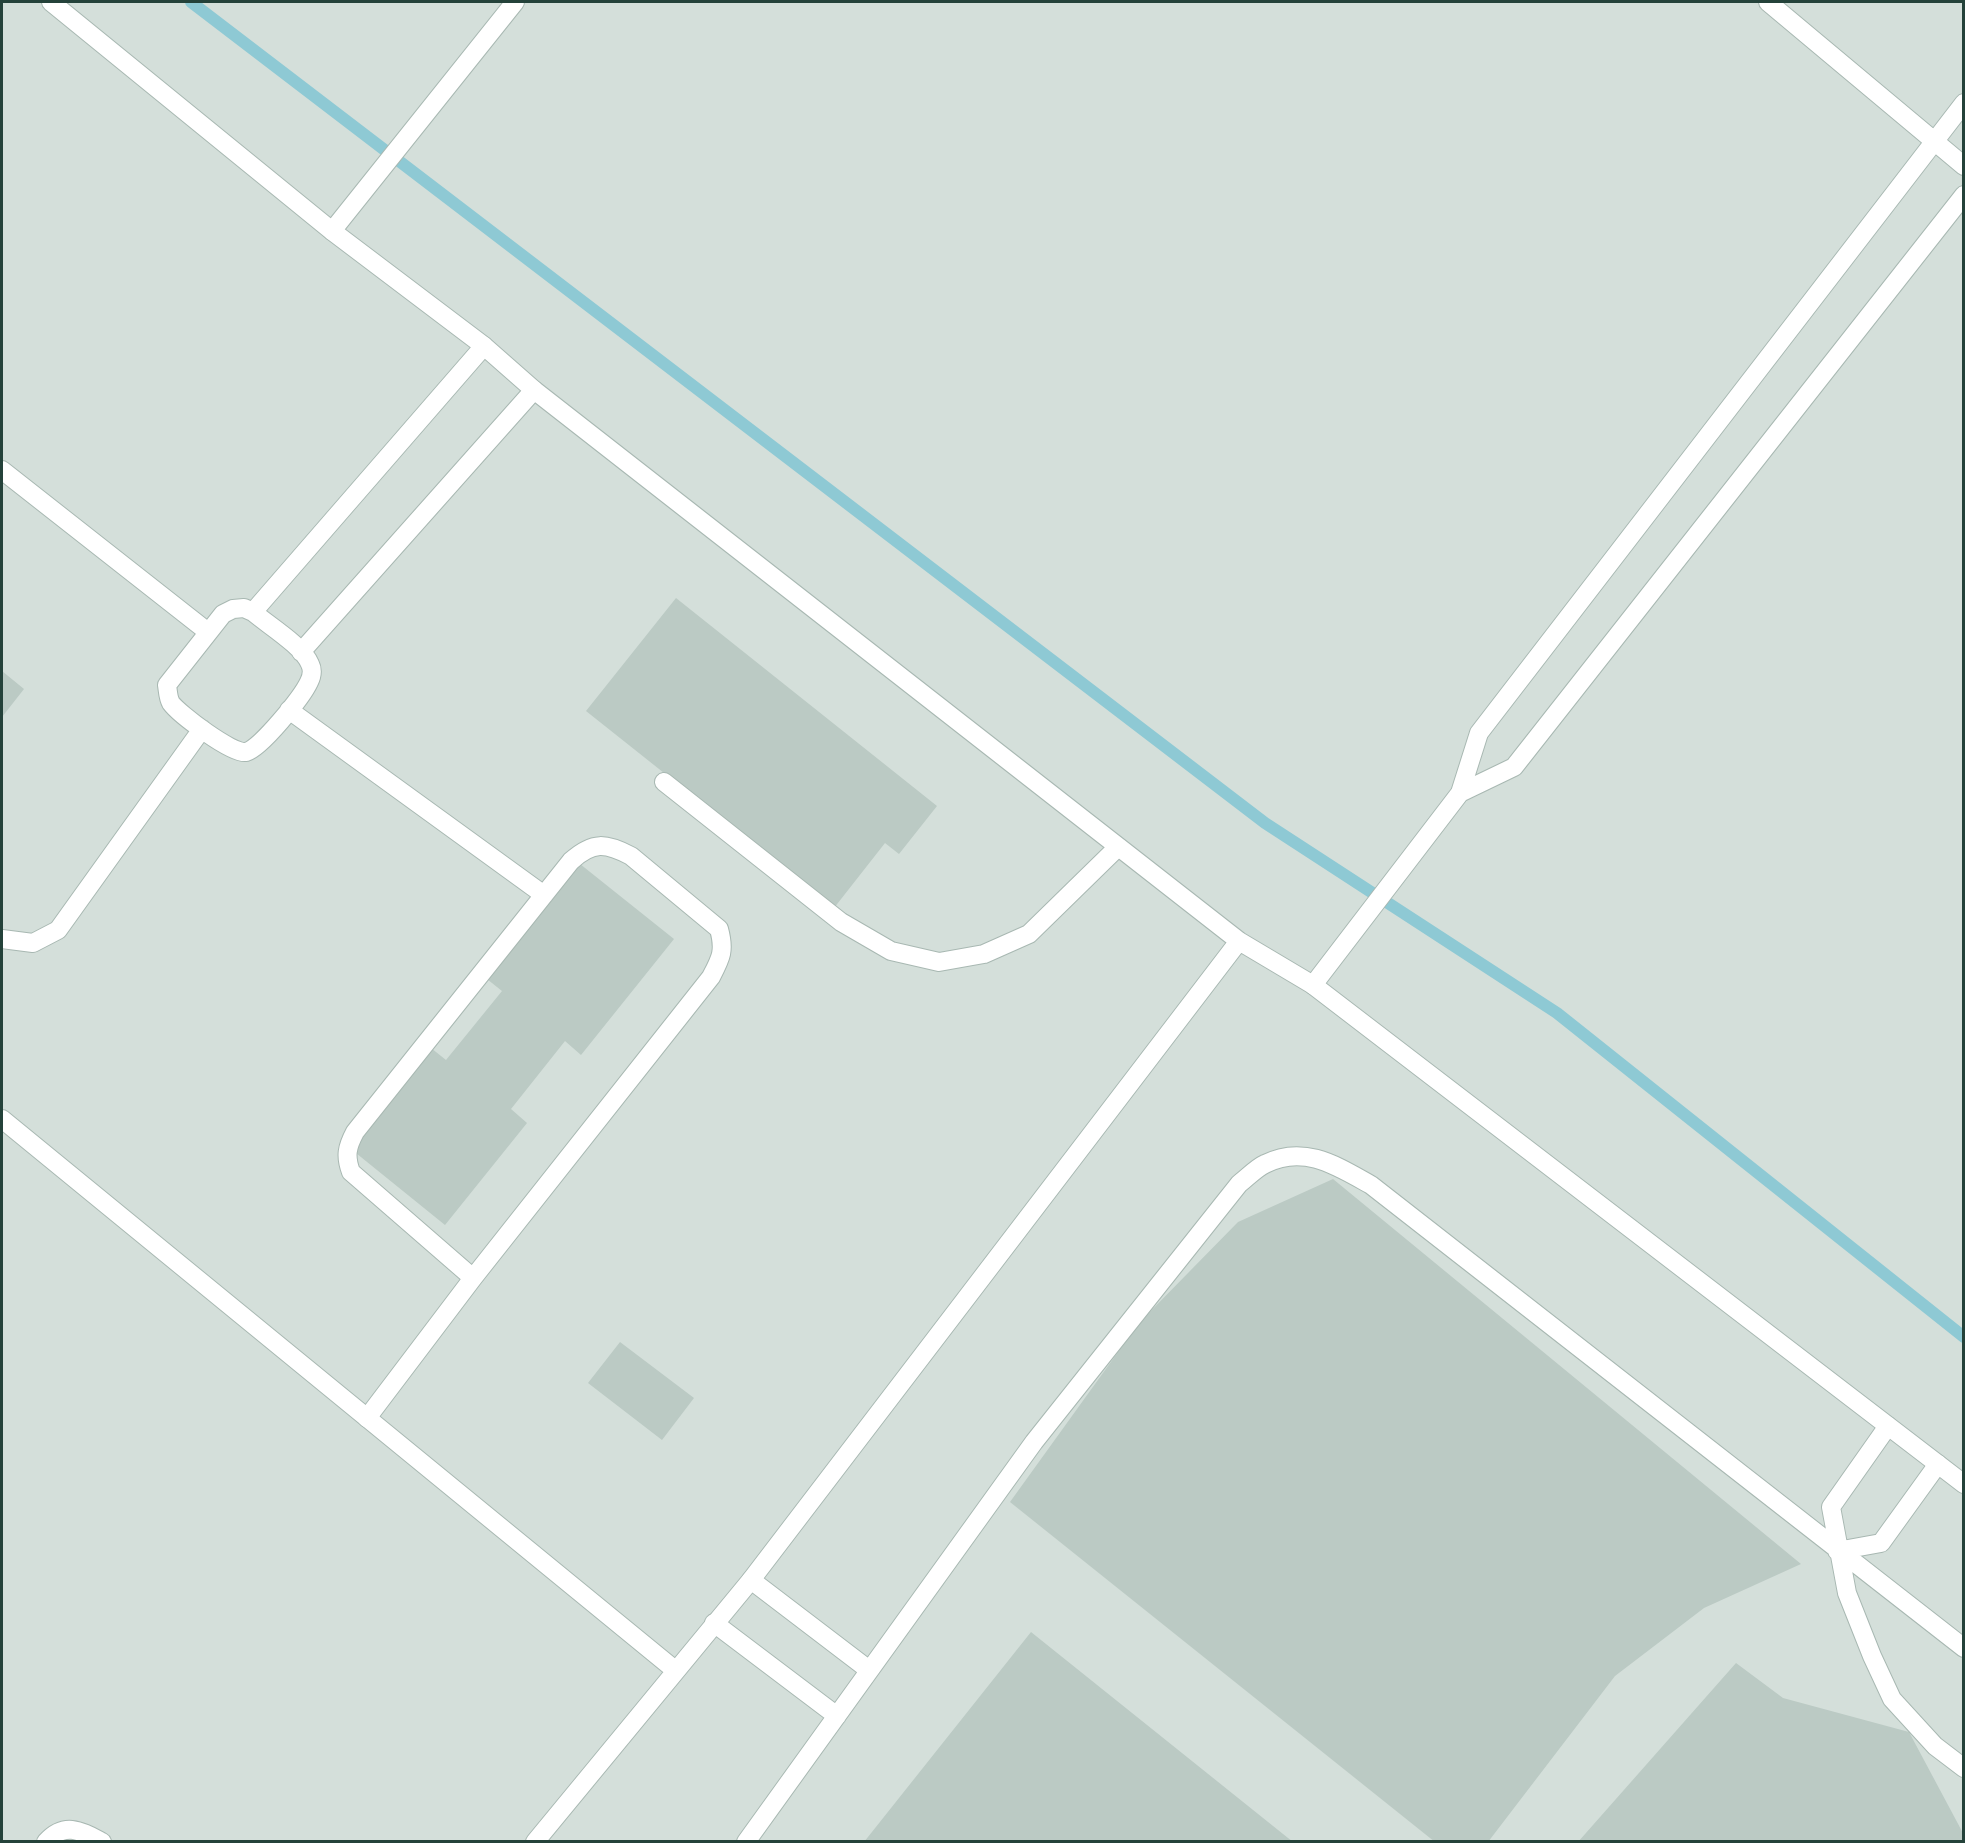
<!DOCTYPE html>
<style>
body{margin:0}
#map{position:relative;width:1965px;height:1843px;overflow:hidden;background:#e6efeb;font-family:"Fira Sans Condensed",sans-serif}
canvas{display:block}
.frame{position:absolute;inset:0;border:3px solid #24423a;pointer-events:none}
</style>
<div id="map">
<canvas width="1965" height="1843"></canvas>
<div class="frame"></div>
</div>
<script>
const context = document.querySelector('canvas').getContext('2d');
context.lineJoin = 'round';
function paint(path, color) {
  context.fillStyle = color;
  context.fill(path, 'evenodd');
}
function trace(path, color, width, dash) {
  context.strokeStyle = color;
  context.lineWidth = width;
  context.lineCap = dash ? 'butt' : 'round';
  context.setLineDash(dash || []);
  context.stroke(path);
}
const built = new Path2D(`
 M2,2H1963V1841H2Z`);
const stream = new Path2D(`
 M191,2L1265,823L1557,1013L1964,1337`);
const building = new Path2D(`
 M676,598L937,806L899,854L885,843L834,908L586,711Z
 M2,671L24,689L2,717Z
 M580,864L674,939L581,1055L565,1041L511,1109L527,1123L445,1225L351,1149L431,1048L446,1060L502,991L487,979Z
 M1333,1179L1801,1564L1704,1608L1615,1676L1488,1842H1435L1010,1502L1139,1323L1238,1222Z
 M620,1342L694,1398L662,1440L588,1383Z
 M1031,1632L1293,1842H864Z
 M1736,1663L1783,1698L1909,1732L1964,1835V1842H1578Z`);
const service = new Path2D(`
 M1768,2L1964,166
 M332,231L515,2
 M2,470L208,632
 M244,608L253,612C268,625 303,646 310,664C313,670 312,676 309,682C302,697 261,748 246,752C233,755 179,714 171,703C168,698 168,691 167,685L223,614L233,609Z
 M253,612L484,346
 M301,652L534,390
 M289,710L544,895
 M664,782L841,922L891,951L939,962L984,954L1029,934L1118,847
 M1460,793L1514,767L1964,195
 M2,939L33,943L58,930L202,729
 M1313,985L1460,793L1479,733L1964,103
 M367,1418L473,1278L711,977C721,958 725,951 719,929L631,856C606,843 593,841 571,861L355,1132C347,1147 345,1156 351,1172L473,1278
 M1888,1426L1831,1507L1847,1593L1872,1656L1892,1699L1935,1746L1964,1768
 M1837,1551L1881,1543L1938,1464
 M751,1580L869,1670
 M714,1623L837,1716
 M46,1842C65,1821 81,1831 102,1842
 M746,1842L1034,1442L1239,1184C1247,1178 1256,1168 1265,1164C1304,1144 1337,1166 1371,1185L1964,1648`);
const minor = new Path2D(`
 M51,2L332,231L484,346L534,390L1239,941L1313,985L1964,1484
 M2,1119L675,1670
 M535,1842L751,1580L1239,941`);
paint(built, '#d4dfda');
trace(stream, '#8ec9d4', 12);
paint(building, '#bbcac4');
trace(service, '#a8b8b2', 20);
trace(minor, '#a8b8b2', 20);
trace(service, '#fff', 18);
trace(minor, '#fff', 18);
</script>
